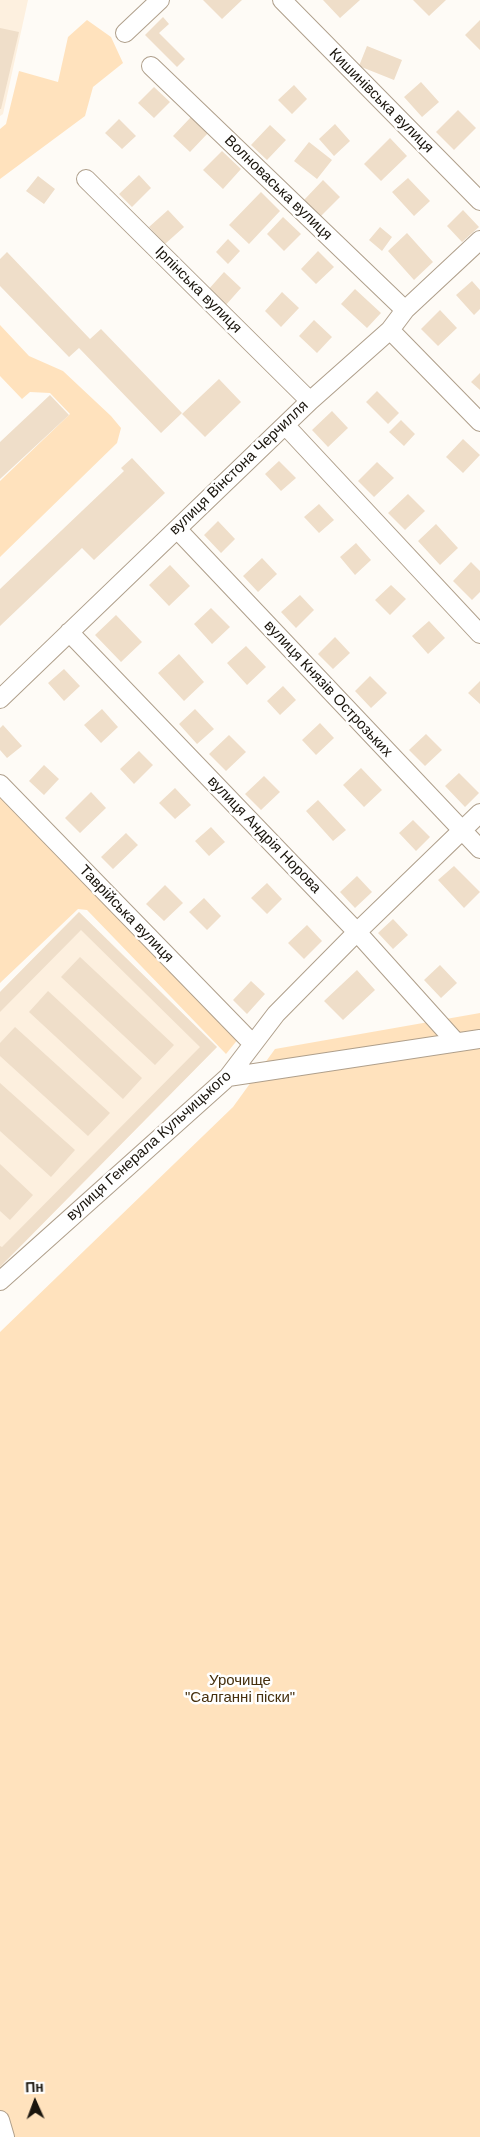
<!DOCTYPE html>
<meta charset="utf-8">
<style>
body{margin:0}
#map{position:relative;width:480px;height:2137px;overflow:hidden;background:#fefbf6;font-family:Helvetica,sans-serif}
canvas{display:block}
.north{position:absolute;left:10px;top:2077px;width:50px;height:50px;-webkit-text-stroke:4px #fff;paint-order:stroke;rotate:358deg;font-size:14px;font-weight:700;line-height:20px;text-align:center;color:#1a150d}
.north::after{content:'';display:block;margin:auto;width:18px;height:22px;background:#1a150d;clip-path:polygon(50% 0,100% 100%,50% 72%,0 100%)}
</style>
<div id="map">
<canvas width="480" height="2137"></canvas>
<div class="north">Пн</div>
</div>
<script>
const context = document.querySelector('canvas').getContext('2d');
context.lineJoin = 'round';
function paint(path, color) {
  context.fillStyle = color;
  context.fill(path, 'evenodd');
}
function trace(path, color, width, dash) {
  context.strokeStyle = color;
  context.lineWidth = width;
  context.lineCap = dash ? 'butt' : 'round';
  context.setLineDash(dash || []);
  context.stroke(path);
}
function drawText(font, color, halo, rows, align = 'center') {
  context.font = font + ' Helvetica,sans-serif';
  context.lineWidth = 5;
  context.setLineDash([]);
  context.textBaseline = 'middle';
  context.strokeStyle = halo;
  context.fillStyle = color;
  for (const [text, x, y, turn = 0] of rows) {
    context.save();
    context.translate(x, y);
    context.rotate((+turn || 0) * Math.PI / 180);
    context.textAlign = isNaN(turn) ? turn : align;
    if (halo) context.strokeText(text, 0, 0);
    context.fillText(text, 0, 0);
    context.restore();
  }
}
const built = new Path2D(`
 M0,0H28L3,114L0,116Z
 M79,912L217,1047L0,1267V992Z`);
const green = new Path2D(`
 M87,20L111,37L123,63L93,87L85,116L0,179V129L6,124L19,71L58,82L68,37Z
 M0,325L29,356L63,371L111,416L121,428L117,443L0,557V481L70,414L50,393L30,392L22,399L0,376Z
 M0,797L239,1038L226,1054L87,910L78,909L0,983Z
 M480,1013V2137H0V1332L233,1107L275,1049Z`);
const building = new Path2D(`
 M203,0H242L222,19Z
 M323,0H360L340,18Z
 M413,0H446L429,16Z
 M163,17L169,24L159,33L185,59L177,67L145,35Z
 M480,20V50L465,35Z
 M0,28L19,32L1,109H0Z
 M367,46L402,60L394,80L359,66Z
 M421,82L439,102L422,117L404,97Z
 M294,85L307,99L292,114L278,100Z
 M154,87L170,102L154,118L138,103Z
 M458,110L476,128L454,150L436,132Z
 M191,117L208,133L190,152L173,136Z
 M119,119L136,136L122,149L105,133Z
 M335,124L350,141L334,156L319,139Z
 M270,125L286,140L267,160L251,145Z
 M390,138L407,156L381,181L364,164Z
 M309,142L332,160L317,179L294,161Z
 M222,151L241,169L223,189L203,170Z
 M139,175L151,188L132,207L119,194Z
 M38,176L55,189L44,204L26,191Z
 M408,178L430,201L414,216L392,192Z
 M323,180L340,197L321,216L304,200Z
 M261,192L280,211L249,244L229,225Z
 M168,210L184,227L165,244L149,227Z
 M463,210L479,227L462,242L447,226Z
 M283,217L301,234L284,251L267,234Z
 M380,227L392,237L382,251L369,240Z
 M407,233L433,262L414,280L388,251Z
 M228,239L240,251L228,264L216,252Z
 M318,251L334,267L316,284L301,269Z
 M7,252L90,339L101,329L182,413L161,433L79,348L69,357L0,286V259Z
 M224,272L241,288L225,306L208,290Z
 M472,281L480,290V309L474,315L456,295Z
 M355,289L381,313L367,328L341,304Z
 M282,292L299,308L281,327L265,311Z
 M440,310L457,328L438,346L421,329Z
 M314,320L332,337L317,353L299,336Z
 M480,373V390L471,382Z
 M219,379L241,402L205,437L182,414Z
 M377,391L399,413L388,424L366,402Z
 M50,395L69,415L0,479V442Z
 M332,411L348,428L328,447L312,430Z
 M401,420L415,434L404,446L389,432Z
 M463,439L480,455L463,473L446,457Z
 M132,458L165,493L94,560L82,548L0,626V589L124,471L121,468Z
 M279,461L296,478L281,491L265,474Z
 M377,462L394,478L374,497L358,481Z
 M408,494L425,511L405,530L388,513Z
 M319,504L334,520L319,533L304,517Z
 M218,521L235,539L221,553L204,535Z
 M436,524L458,548L440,565L418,541Z
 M356,543L371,560L355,575L340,557Z
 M262,558L277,574L258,592L243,576Z
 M471,562L480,571V592L472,600L453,581Z
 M170,565L190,586L169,606L149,585Z
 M391,585L406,599L390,615L375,600Z
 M300,595L314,610L296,628L281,612Z
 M211,608L230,627L212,644L194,624Z
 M116,615L142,642L121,662L95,635Z
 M429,621L445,638L428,654L412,636Z
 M335,637L350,653L333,669L318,654Z
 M246,646L266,667L247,685L227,663Z
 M179,654L204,682L184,701L158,673Z
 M64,669L80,686L64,701L48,683Z
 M370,676L387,693L371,708L355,691Z
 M480,681V704L468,693Z
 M283,686L296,700L280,715L267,701Z
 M102,709L118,727L101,743L84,725Z
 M195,709L214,729L197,744L179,724Z
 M320,723L334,738L316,755L302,740Z
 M3,725L22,746L7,758L0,750V728Z
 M426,734L442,750L425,766L409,750Z
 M229,735L246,752L226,771L209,754Z
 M139,751L153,765L134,784L120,769Z
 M44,765L59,779L44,795L29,781Z
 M361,768L382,790L364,807L343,785Z
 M459,773L479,793L465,807L445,786Z
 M264,776L280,792L261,810L245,794Z
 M175,788L191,805L175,819L159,803Z
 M91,792L106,808L80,833L65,818Z
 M318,800L346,830L333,841L306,811Z
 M413,820L430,837L416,851L399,833Z
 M211,827L225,842L209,856L195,841Z
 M126,833L138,845L113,869L101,857Z
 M454,866L480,892L464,908L438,880Z
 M357,876L372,892L355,908L340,892Z
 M267,883L282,899L267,914L251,898Z
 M165,885L183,903L164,921L146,904Z
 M204,898L221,916L207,930L189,912Z
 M79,912L217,1047L0,1267V1246L2,1247L200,1047L81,930L0,1012V992Z
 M393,919L408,935L393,949L378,933Z
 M307,925L322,941L304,959L288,943Z
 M80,957L174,1045L155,1065L61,977Z
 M440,965L457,983L441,998L424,980Z
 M357,970L375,990L343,1020L324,1001Z
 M251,981L265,994L247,1014L233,1000Z
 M48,991L142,1078L123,1099L29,1012Z
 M15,1027L110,1113L88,1136L0,1056V1043Z
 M0,1083L75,1150L51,1177L0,1131Z
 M0,1164L33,1195L10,1220L0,1211Z`);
const minor = new Path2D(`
 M282,0L480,201
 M125,33L160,0
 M151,66L405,310
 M86,179L310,401
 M390,330L480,422
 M285,425L480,634
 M177,529L480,849
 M69,632L357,932L455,1041
 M0,699L310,401L390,330L405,310L480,240
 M0,784L253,1044
 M228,1077L480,1039
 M0,1281L228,1077L276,1014L357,932L480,813
 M0,2120L5,2137`);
const streetNames = [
 ["Кишинівська вулиця",381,101,45],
 ["Волноваська вулиця",278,188,44],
 ["Ірпінська вулиця",198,290,45],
 ["вулиця Вінстона Черчилля",239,468,-44],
 ["вулиця Князів Острозьких",328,689,47],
 ["вулиця Андрія Норова",264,835,46],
 ["Таврійська вулиця",126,914,46],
 ["вулиця Генерала Кульчицького",149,1146,-42]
];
const parkNames = [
 ["Урочище",240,1681],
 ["\"Салганні піски\"",240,1698]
];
paint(built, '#fdf0df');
paint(green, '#ffe2bd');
paint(building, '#efdec9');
trace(minor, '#af9f8b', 20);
trace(minor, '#fff', 18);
drawText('15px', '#1a150d', '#fff', streetNames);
drawText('15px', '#452f0d', '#fff', parkNames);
</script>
